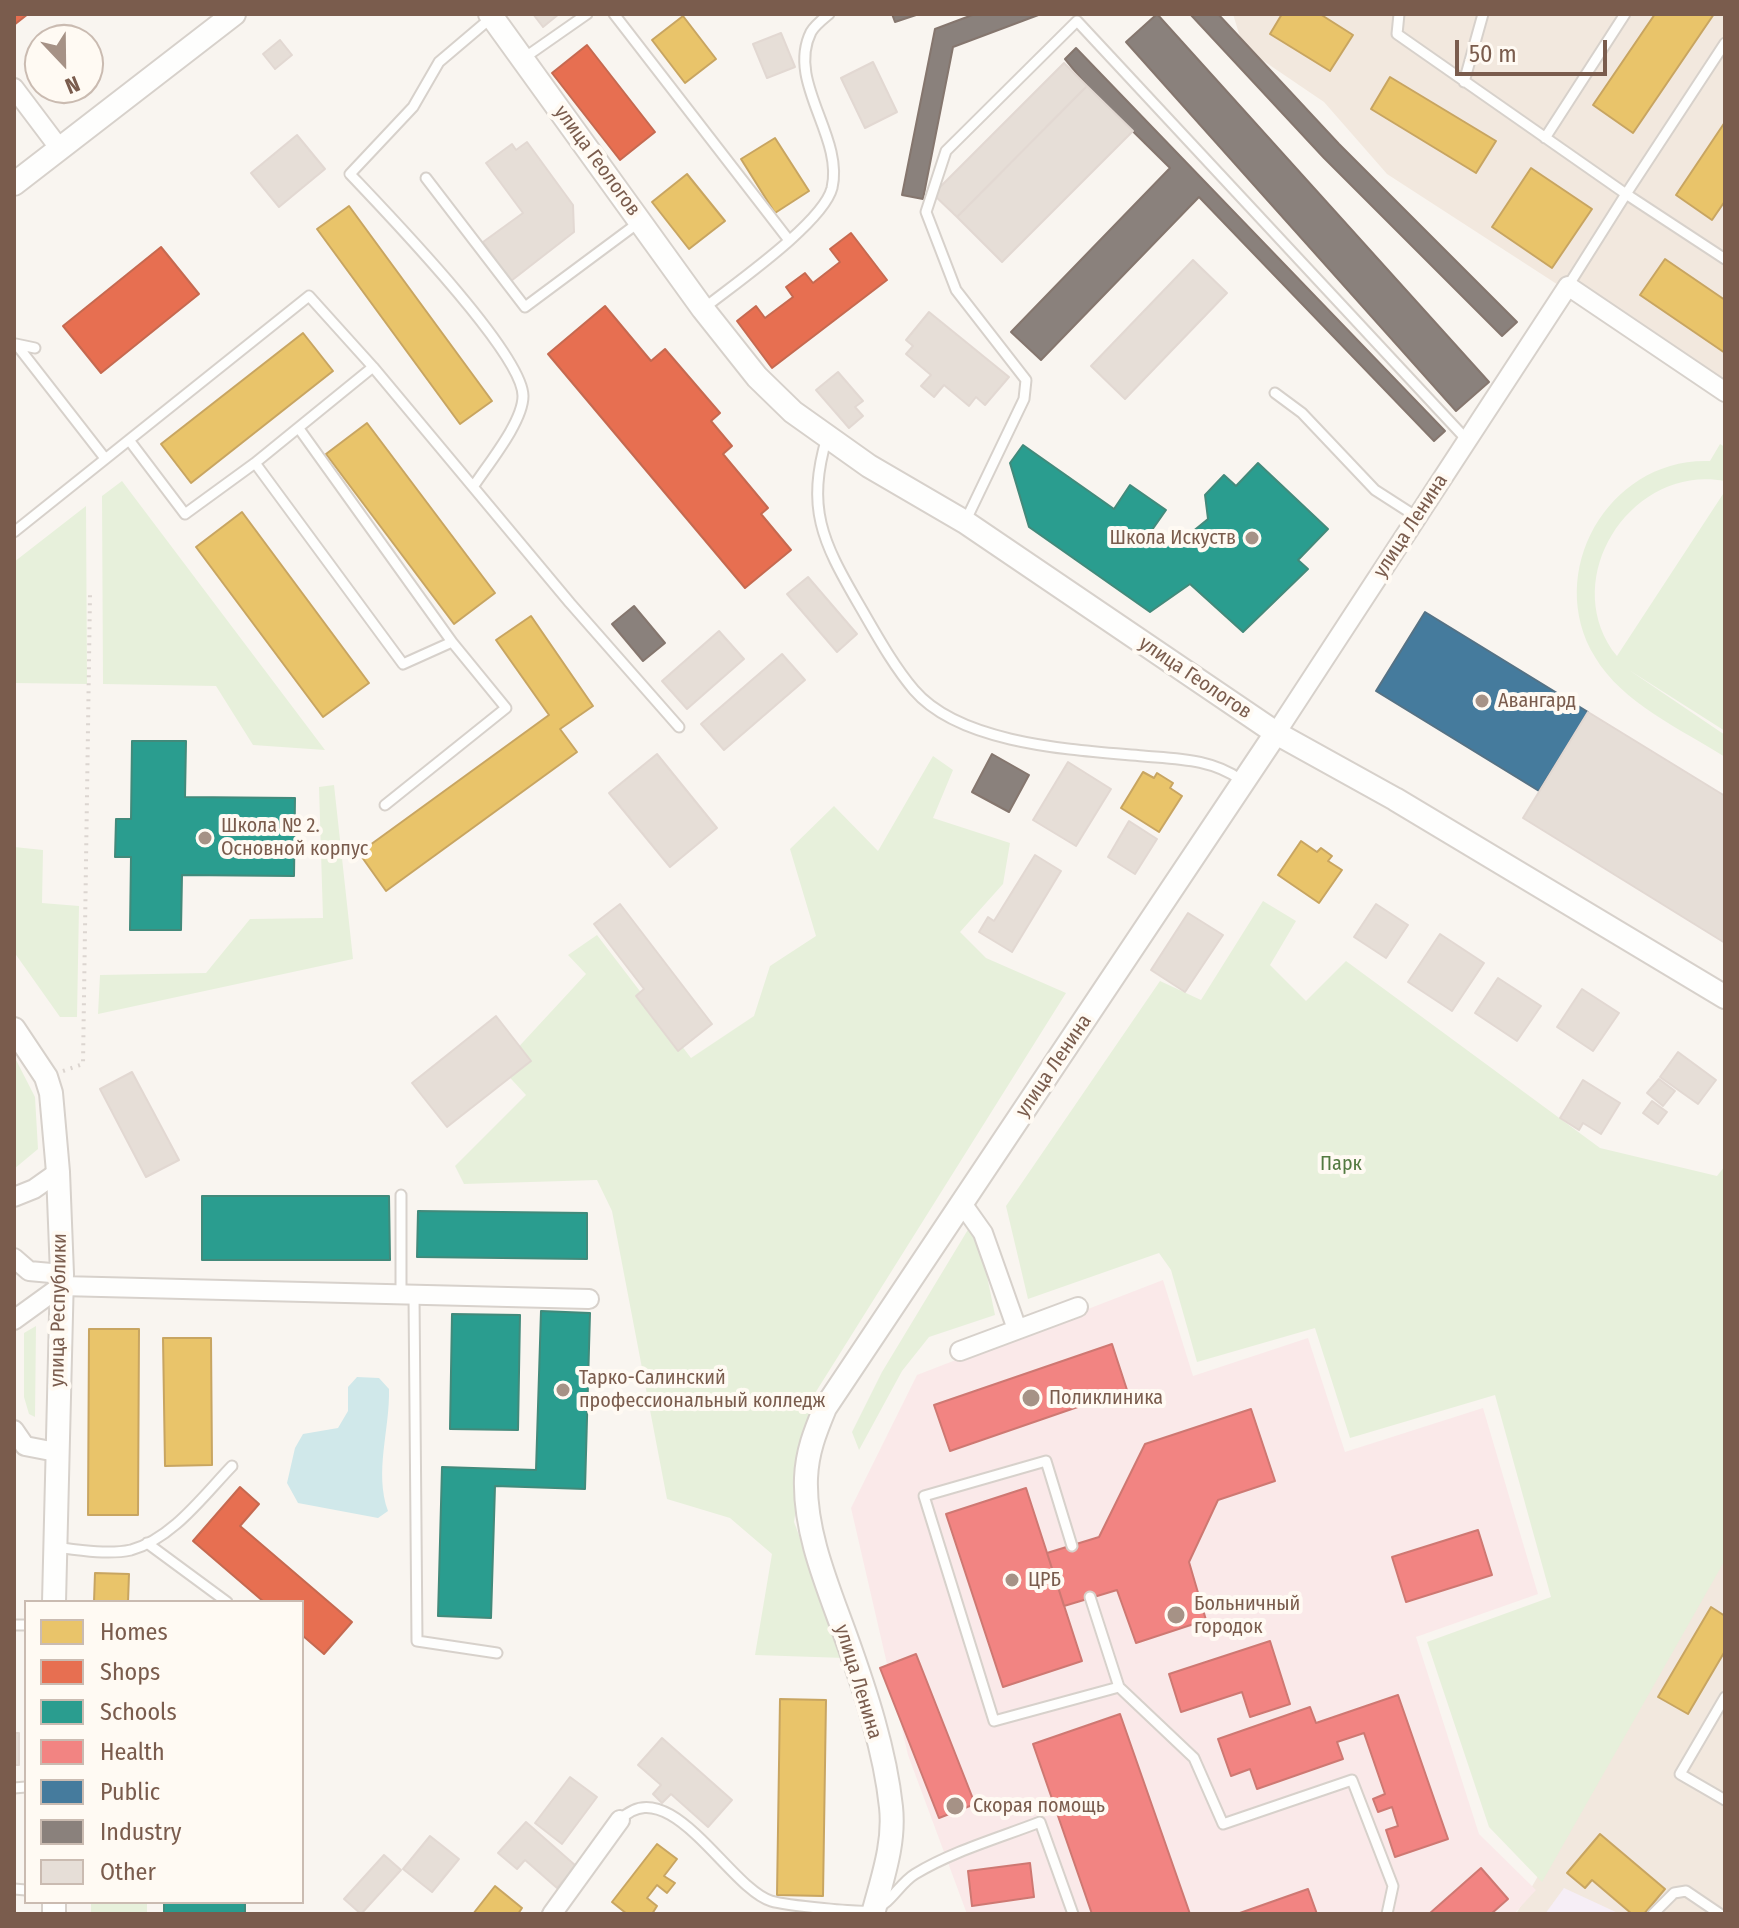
<!DOCTYPE html>
<meta charset="utf-8">
<style>
body{margin:0}
#map{position:relative;width:1739px;height:1928px;overflow:hidden;background:#f9f5f0;font-family:"Fira Sans Condensed",sans-serif}
canvas{display:block}
.frame{position:absolute;inset:0;border:16px solid #7a5c4d;pointer-events:none}
.legend{position:absolute;left:24px;top:1600px;width:280px;height:304px;box-sizing:border-box;background:#fffaf3;border:2px solid #cabbb1;margin:0;padding:10px 14px;list-style:none;font-size:24px;color:#7a5c4d}
.legend li{display:flex;align-items:center;gap:16px;height:40px}
.legend b{width:40px;border:2px solid #cabbb1}
.north{position:absolute;left:24px;top:24px;width:80px;height:80px;box-sizing:border-box;background:#fffaf3;border:2px solid #cabbb1;border-radius:50%;rotate:158deg;font-size:22px;font-weight:700;line-height:32px;text-align:center;color:#7a5c4d}
.north::after{content:'';display:block;margin:auto;width:28px;height:36px;background:#a69286;clip-path:polygon(50% 0,100% 100%,50% 72%,0 100%)}
.scale{position:absolute;left:1455px;top:40px;width:152px;height:36px;box-sizing:border-box;border:4px solid #7a5c4d;border-top:0;padding-left:10px;font-size:24px;line-height:28px;white-space:nowrap;color:#7a5c4d;-webkit-text-stroke:6px #fffaf3;paint-order:stroke}
</style>
<div id="map">
<canvas width="1739" height="1928"></canvas>
<div class="frame"></div>
<ul class="legend">
<li><b style="height:22px;background:#e9c46a"></b>Homes</li>
<li><b style="height:22px;background:#e76f51"></b>Shops</li>
<li><b style="height:22px;background:#2a9d8f"></b>Schools</li>
<li><b style="height:22px;background:#f28482"></b>Health</li>
<li><b style="height:22px;background:#457b9d"></b>Public</li>
<li><b style="height:22px;background:#8a817c"></b>Industry</li>
<li><b style="height:22px;background:#e6ded7"></b>Other</li>
</ul>
<div class="north">N</div>
<div class="scale">50 m</div>
</div>
<script>
const context = document.querySelector('canvas').getContext('2d');
context.lineJoin = 'round';
function paint(path, color) {
  context.fillStyle = color;
  context.fill(path, 'evenodd');
}
function trace(path, color, width, dash) {
  context.strokeStyle = color;
  context.lineWidth = width;
  context.lineCap = dash ? 'butt' : 'round';
  context.setLineDash(dash || []);
  context.stroke(path);
}
function drawText(font, color, halo, rows, align = 'center') {
  context.font = font + ' "Fira Sans Condensed",sans-serif';
  context.lineWidth = 8;
  context.setLineDash([]);
  context.textBaseline = 'middle';
  context.strokeStyle = halo;
  context.fillStyle = color;
  for (const [text, x, y, turn = 0] of rows) {
    context.save();
    context.translate(x, y);
    context.rotate((+turn || 0) * Math.PI / 180);
    context.textAlign = isNaN(turn) ? turn : align;
    if (halo) context.strokeText(text, 0, 0);
    context.fillText(text, 0, 0);
    context.restore();
  }
}
const residential = new Path2D(`
 M1233,14H1725V393L1387,174L1324,102L1243,47Z
 M1725,1554V1914H1516Z`);
const education = new Path2D(`
 M1564,1888L1620,1914H1545Z`);
const medical = new Path2D(`
 M1163,1280L1193,1376L1308,1338L1345,1452L1483,1408L1538,1594L1416,1637L1479,1834L1536,1890L1514,1914H967L908,1755L851,1508L917,1375Z`);
const green = new Path2D(`
 M1720,444L1725,447V481C1631,463 1556,580 1617,656L1725,491V731L1629,670L1725,735V757C1681,729 1622,703 1595,657C1543,571 1610,457 1710,461Z
 M122,481L325,750L253,745L216,686L103,684L102,496Z
 M86,506L87,684L14,683V562Z
 M933,756L953,770L933,818L1010,843L1003,884L960,932L986,958L1066,993L812,1398L794,1522L845,1658L755,1655L772,1554L730,1518L667,1499L612,1211L597,1180L464,1184L455,1166L526,1095L500,1067L586,974L568,955L597,935L691,1058L754,1016L770,966L816,936L790,849L834,806L878,851Z
 M334,785L353,959L98,1014L100,975L206,973L250,919L323,918L319,787Z
 M14,847L43,850L42,903L79,906L77,1017H60L14,952Z
 M1263,901L1296,921L1270,965L1306,1001L1346,961L1600,1148L1717,1176L1725,1166V1560L1542,1882L1489,1827L1427,1642L1551,1597L1495,1395L1350,1438L1315,1328L1197,1362L1171,1270L1159,1253L1028,1299L1006,1206L1160,981L1201,1000Z
 M14,1056L35,1097L38,1149L14,1169Z
 M975,1218L995,1315L929,1337L902,1371L859,1450L852,1432L882,1372Z
 M36,1326L35,1417L29,1414L24,1397V1333Z
 M91,1902H147V1914H91Z`);
const water = new Path2D(`
 M357,1377L379,1378L389,1389C390,1430 374,1472 388,1511L378,1518L298,1503L287,1483L295,1448L303,1434L338,1428L348,1411V1387Z`);
const homes = new Path2D(`
 M1282,14H1320L1353,35L1330,71L1270,34Z
 M1655,14H1714L1633,133L1593,105Z
 M683,16L716,59L685,83L652,40Z
 M1390,77L1496,141L1476,173L1371,109Z
 M1725,122V201L1712,220L1676,195Z
 M775,138L809,191L775,213L741,159Z
 M1531,168L1592,209L1552,268L1492,227Z
 M687,174L725,221L689,249L652,202Z
 M349,206L492,401L460,424L317,229Z
 M1665,259L1725,300V353L1640,295Z
 M303,333L333,371L191,483L161,444Z
 M367,423L495,593L454,624L326,454Z
 M242,512L369,683L323,717L196,547Z
 M531,616L593,706L560,729L577,752L386,891L359,853L549,715L496,640Z
 M1143,772L1154,778L1157,773L1173,783L1170,788L1182,796L1159,832L1121,808Z
 M1301,841L1317,852L1321,848L1332,856L1328,861L1342,870L1319,903L1278,875Z
 M89,1329H139L138,1515H88Z
 M163,1338H211L212,1465L165,1466Z
 M95,1573L129,1574L128,1602H94Z
 M1711,1607L1725,1616V1651L1688,1714L1658,1697Z
 M780,1699L826,1700L823,1896L777,1895Z
 M1600,1834L1665,1889L1644,1914H1632L1592,1880L1585,1888L1567,1873Z
 M657,1844L677,1859L664,1876L675,1883L667,1893L657,1885L647,1898L657,1906L652,1914H627L612,1902Z
 M495,1886L522,1908L518,1914H473Z`);
const shops = new Path2D(`
 M14,14H28L14,25Z
 M587,45L655,132L620,160L552,73Z
 M851,233L887,280L772,368L737,321L756,306L765,318L793,297L786,287L805,273L813,283L840,262L830,249Z
 M161,247L199,294L101,373L63,326Z
 M605,306L651,361L665,349L720,413L711,421L732,446L723,454L768,508L761,514L791,550L745,588L548,354Z
 M240,1487L259,1504L240,1526L352,1622L324,1654L302,1635V1602H264L193,1541Z`);
const schools = new Path2D(`
 M1023,445L1114,509L1130,485L1166,510L1152,530L1175,546L1208,519L1205,495L1224,475L1236,486L1258,463L1328,529L1298,560L1308,569L1243,632L1190,584L1150,612L1029,527L1010,463Z
 M132,741H186L185,797L295,798L294,876L182,875L181,930H130L131,857H115L116,819H131Z
 M202,1196H389L390,1260H202Z
 M418,1211L587,1213V1259L417,1257Z
 M541,1311L590,1313L585,1489L495,1486L491,1618L438,1616L442,1467L536,1470Z
 M452,1314L520,1315L518,1430L450,1429Z
 M164,1902H245V1914H164Z`);
const health = new Path2D(`
 M1112,1344L1127,1390L950,1451L934,1405Z
 M1251,1409L1275,1481L1218,1500L1189,1562L1206,1620L1136,1643L1117,1590L1064,1606L1047,1553L1099,1537L1145,1444Z
 M1026,1488L1082,1661L1003,1687L946,1514Z
 M1478,1530L1492,1575L1406,1602L1392,1557Z
 M1270,1641L1290,1704L1250,1717L1242,1692L1181,1712L1169,1674Z
 M916,1654L975,1804L939,1818L880,1668Z
 M1398,1695L1448,1839L1395,1857L1386,1830L1398,1826L1392,1807L1378,1812L1373,1799L1385,1794L1364,1733L1337,1742L1343,1759L1257,1789L1250,1769L1231,1776L1218,1739L1310,1707L1316,1723Z
 M1120,1714L1190,1914H1092L1033,1744Z
 M1030,1863L1034,1897L972,1906L968,1871Z
 M1481,1868L1508,1899L1491,1914H1429Z
 M1308,1889L1317,1914H1237Z`);
const public = new Path2D(`
 M1425,612L1588,712L1539,791L1376,691Z`);
const industry = new Path2D(`
 M892,14H919L895,22Z
 M975,14H1041L953,47L923,199L902,195L935,29Z
 M1157,14L1489,382L1456,411L1126,42Z
 M1190,14H1218L1339,144L1517,322L1502,336L1324,158Z
 M1076,48L1445,431L1434,441L1199,197L1041,360L1011,332L1170,168L1087,86L1065,59Z
 M634,606L665,643L643,661L612,624Z
 M992,754L1029,775L1009,812L972,792Z`);
const building = new Path2D(`
 M533,14H559L543,27Z
 M781,33L795,67L767,78L753,44Z
 M280,40L292,55L275,69L263,54Z
 M873,62L897,112L865,128L841,78Z
 M1064,63L1087,86L957,217L933,194Z
 M1087,86L1133,131L1002,262L957,217Z
 M297,135L325,169L279,207L251,173Z
 M527,142L573,205L574,232L511,281L483,242L523,213L486,163L512,144L516,150Z
 M1193,260L1227,293L1125,399L1091,366Z
 M929,312L1009,377L985,405L976,397L969,406L944,385L934,397L921,386L931,375L906,354L913,346L906,340Z
 M838,372L863,401L855,407L863,416L849,428L816,390Z
 M808,577L857,634L837,652L787,594Z
 M719,631L744,659L687,709L662,681Z
 M782,654L805,680L724,750L701,724Z
 M1588,712L1725,796V943L1523,818Z
 M657,754L717,828L670,867L609,793Z
 M1068,762L1111,789L1076,846L1033,820Z
 M1129,821L1157,839L1135,874L1108,857Z
 M1035,855L1061,871L1012,952L979,932L988,917L994,921Z
 M620,904L712,1024L678,1051L636,996L644,989L594,924Z
 M1376,904L1408,925L1386,958L1354,937Z
 M1188,913L1223,935L1185,992L1151,970Z
 M1440,934L1484,963L1452,1011L1408,982Z
 M1498,978L1541,1006L1517,1041L1475,1013Z
 M1582,989L1619,1013L1593,1051L1557,1027Z
 M496,1016L531,1061L447,1127L412,1083Z
 M1678,1052L1716,1080L1698,1104L1660,1077Z
 M132,1072L179,1160L146,1177L100,1089Z
 M1659,1079L1675,1091L1663,1106L1647,1093Z
 M1583,1080L1620,1103L1601,1134L1583,1123L1579,1130L1560,1118Z
 M1652,1101L1667,1112L1658,1124L1643,1113Z
 M14,1733H19V1765H14Z
 M662,1738L732,1800L708,1827L671,1794L662,1803L653,1794L661,1785L638,1765Z
 M570,1777L597,1797L562,1844L535,1823Z
 M526,1822L576,1866L557,1888L525,1860L517,1869L498,1853Z
 M430,1836L459,1859L432,1892L403,1869Z
 M384,1855L401,1870L361,1914L344,1899Z`);
const path = new Path2D(`
 M63,1071L83,1064L90,594`);
const service = new Path2D(`
 M614,14L788,239
 M1399,14L1397,34L1626,194L1725,43
 M524,58L587,14
 M1464,82L1483,14
 M1545,138L1625,14
 M426,178L525,307L638,223
 M1568,286L1626,194L1725,259
 M703,309C733,285 823,223 832,188C844,136 786,82 811,32C815,25 823,19 829,14
 M35,348L16,344L104,457
 M373,367L570,603L679,727
 M1275,393L1302,413L1375,490L1417,517
 M300,430L452,642
 M827,437C806,508 822,541 858,603C875,632 892,664 914,690C961,745 1076,750 1143,756C1178,759 1212,759 1241,780
 M129,440L185,514L255,463L403,664L452,642L506,708L385,805
 M473,487C488,464 523,422 523,396C523,353 384,210 350,174L413,107L439,62L492,17
 M965,522L1024,399L1026,380L956,290L926,212L946,151L1077,21L1467,440
 M14,532L309,296L373,367L255,463
 M401,1294V1195
 M414,1295L417,1641L497,1653
 M147,1543L227,1602
 M1072,1546L1046,1461L924,1496L994,1721L1119,1687
 M56,1547C78,1550 108,1555 131,1550C172,1539 204,1495 232,1466
 M1090,1597L1119,1687L1194,1758L1223,1824L1352,1780L1393,1886L1387,1914
 M14,1625H26
 M1725,1697L1680,1774L1725,1800
 M14,1788L26,1787
 M620,1820C669,1769 730,1889 771,1901C784,1905 864,1914 874,1910C891,1903 900,1883 915,1874C953,1851 999,1838 1040,1822L1073,1914
 M14,1889L26,1890
 M1653,1914L1674,1893L1686,1891L1720,1914`);
const minor = new Path2D(`
 M14,88L60,149
 M1276,733L1568,286L1725,392
 M14,1197L34,1189L58,1172
 M961,1202L983,1233L1017,1329
 M14,1258L29,1271L62,1274
 M14,1320L61,1286L589,1299
 M960,1351L1078,1307
 M14,1430L25,1446L56,1452
 M552,1914L620,1820`);
const tertiary = new Path2D(`
 M490,14L703,309L757,377L793,412L869,466L965,522L1276,733L1395,799L1725,997
 M14,184L234,14
 M14,1029L46,1077L51,1093L58,1172L62,1274L54,1602
 M54,1914V1902
 M873,1914C882,1879 895,1844 891,1807C885,1750 865,1690 846,1637C828,1587 804,1532 806,1478C807,1452 815,1432 825,1408L1276,733`);
const markers = [
 [1252,538,8,"#a69286"],
 [1482,701,8,"#a69286"],
 [205,838,8,"#a69286"],
 [563,1390,8,"#a69286"],
 [1031,1398,10,"#a69286"],
 [1012,1580,8,"#a69286"],
 [1176,1615,10,"#a69286"],
 [955,1806,10,"#a69286"]
];
const streetNames = [
 ["улица Геологов",597,161,54],
 ["улица Ленина",1411,526,-57],
 ["улица Геологов",1195,678,34],
 ["улица Ленина",1054,1066,-56],
 ["улица Республики",59,1310,-89],
 ["улица Ленина",858,1682,73]
];
const poiNames = [
 ["Школа Искуств",1236,538,"right"],
 ["Авангард",1498,701],
 ["Школа № 2.",221,826],
 ["Основной корпус",221,849],
 ["Тарко-Салинский",579,1378],
 ["профессиональный колледж",579,1401],
 ["Поликлиника",1049,1398],
 ["ЦРБ",1028,1580],
 ["Больничный",1194,1604],
 ["городок",1194,1627],
 ["Скорая помощь",973,1806]
];
const parkNames = [
 ["Парк",1341,1164]
];
paint(residential, '#f2e8de');
paint(education, '#f6eef6');
paint(medical, '#fae9e9');
paint(green, '#e7f0db');
paint(water, '#d0e8ea');
paint(homes, '#e9c46a');
trace(homes, '#c8a561', 2);
paint(shops, '#e76f51');
trace(shops, '#c66950', 2);
paint(schools, '#2a9d8f');
trace(schools, '#428a7b', 2);
paint(health, '#f28482');
trace(health, '#ce7872', 2);
paint(public, '#457b9d');
trace(public, '#557285', 2);
paint(industry, '#8a817c');
trace(industry, '#85766e', 2);
paint(building, '#e6ded7');
trace(building, '#e2d8d2', 2);
trace(service, '#d7d1cb', 13);
trace(minor, '#d7d1cb', 22);
trace(tertiary, '#d7d1cb', 26);
trace(path, '#dcd5d0', 4, [2, 6]);
trace(service, '#fefefd', 9);
trace(minor, '#fefefd', 18);
trace(tertiary, '#fefefd', 22);
for (const [x, y, r, color] of markers) {
  const dot = new Path2D();
  dot.arc(x, y, r, 0, 2 * Math.PI);
  context.fillStyle = color;
  context.fill(dot);
  trace(dot, '#fffaf3', 3);
}
drawText('20px', '#7a5c4d', '#fffaf3', streetNames);
drawText('20px', '#7a5c4d', '#fffaf3', poiNames, 'left');
drawText('20px', '#537a41', '#fffaf3', parkNames);
</script>
